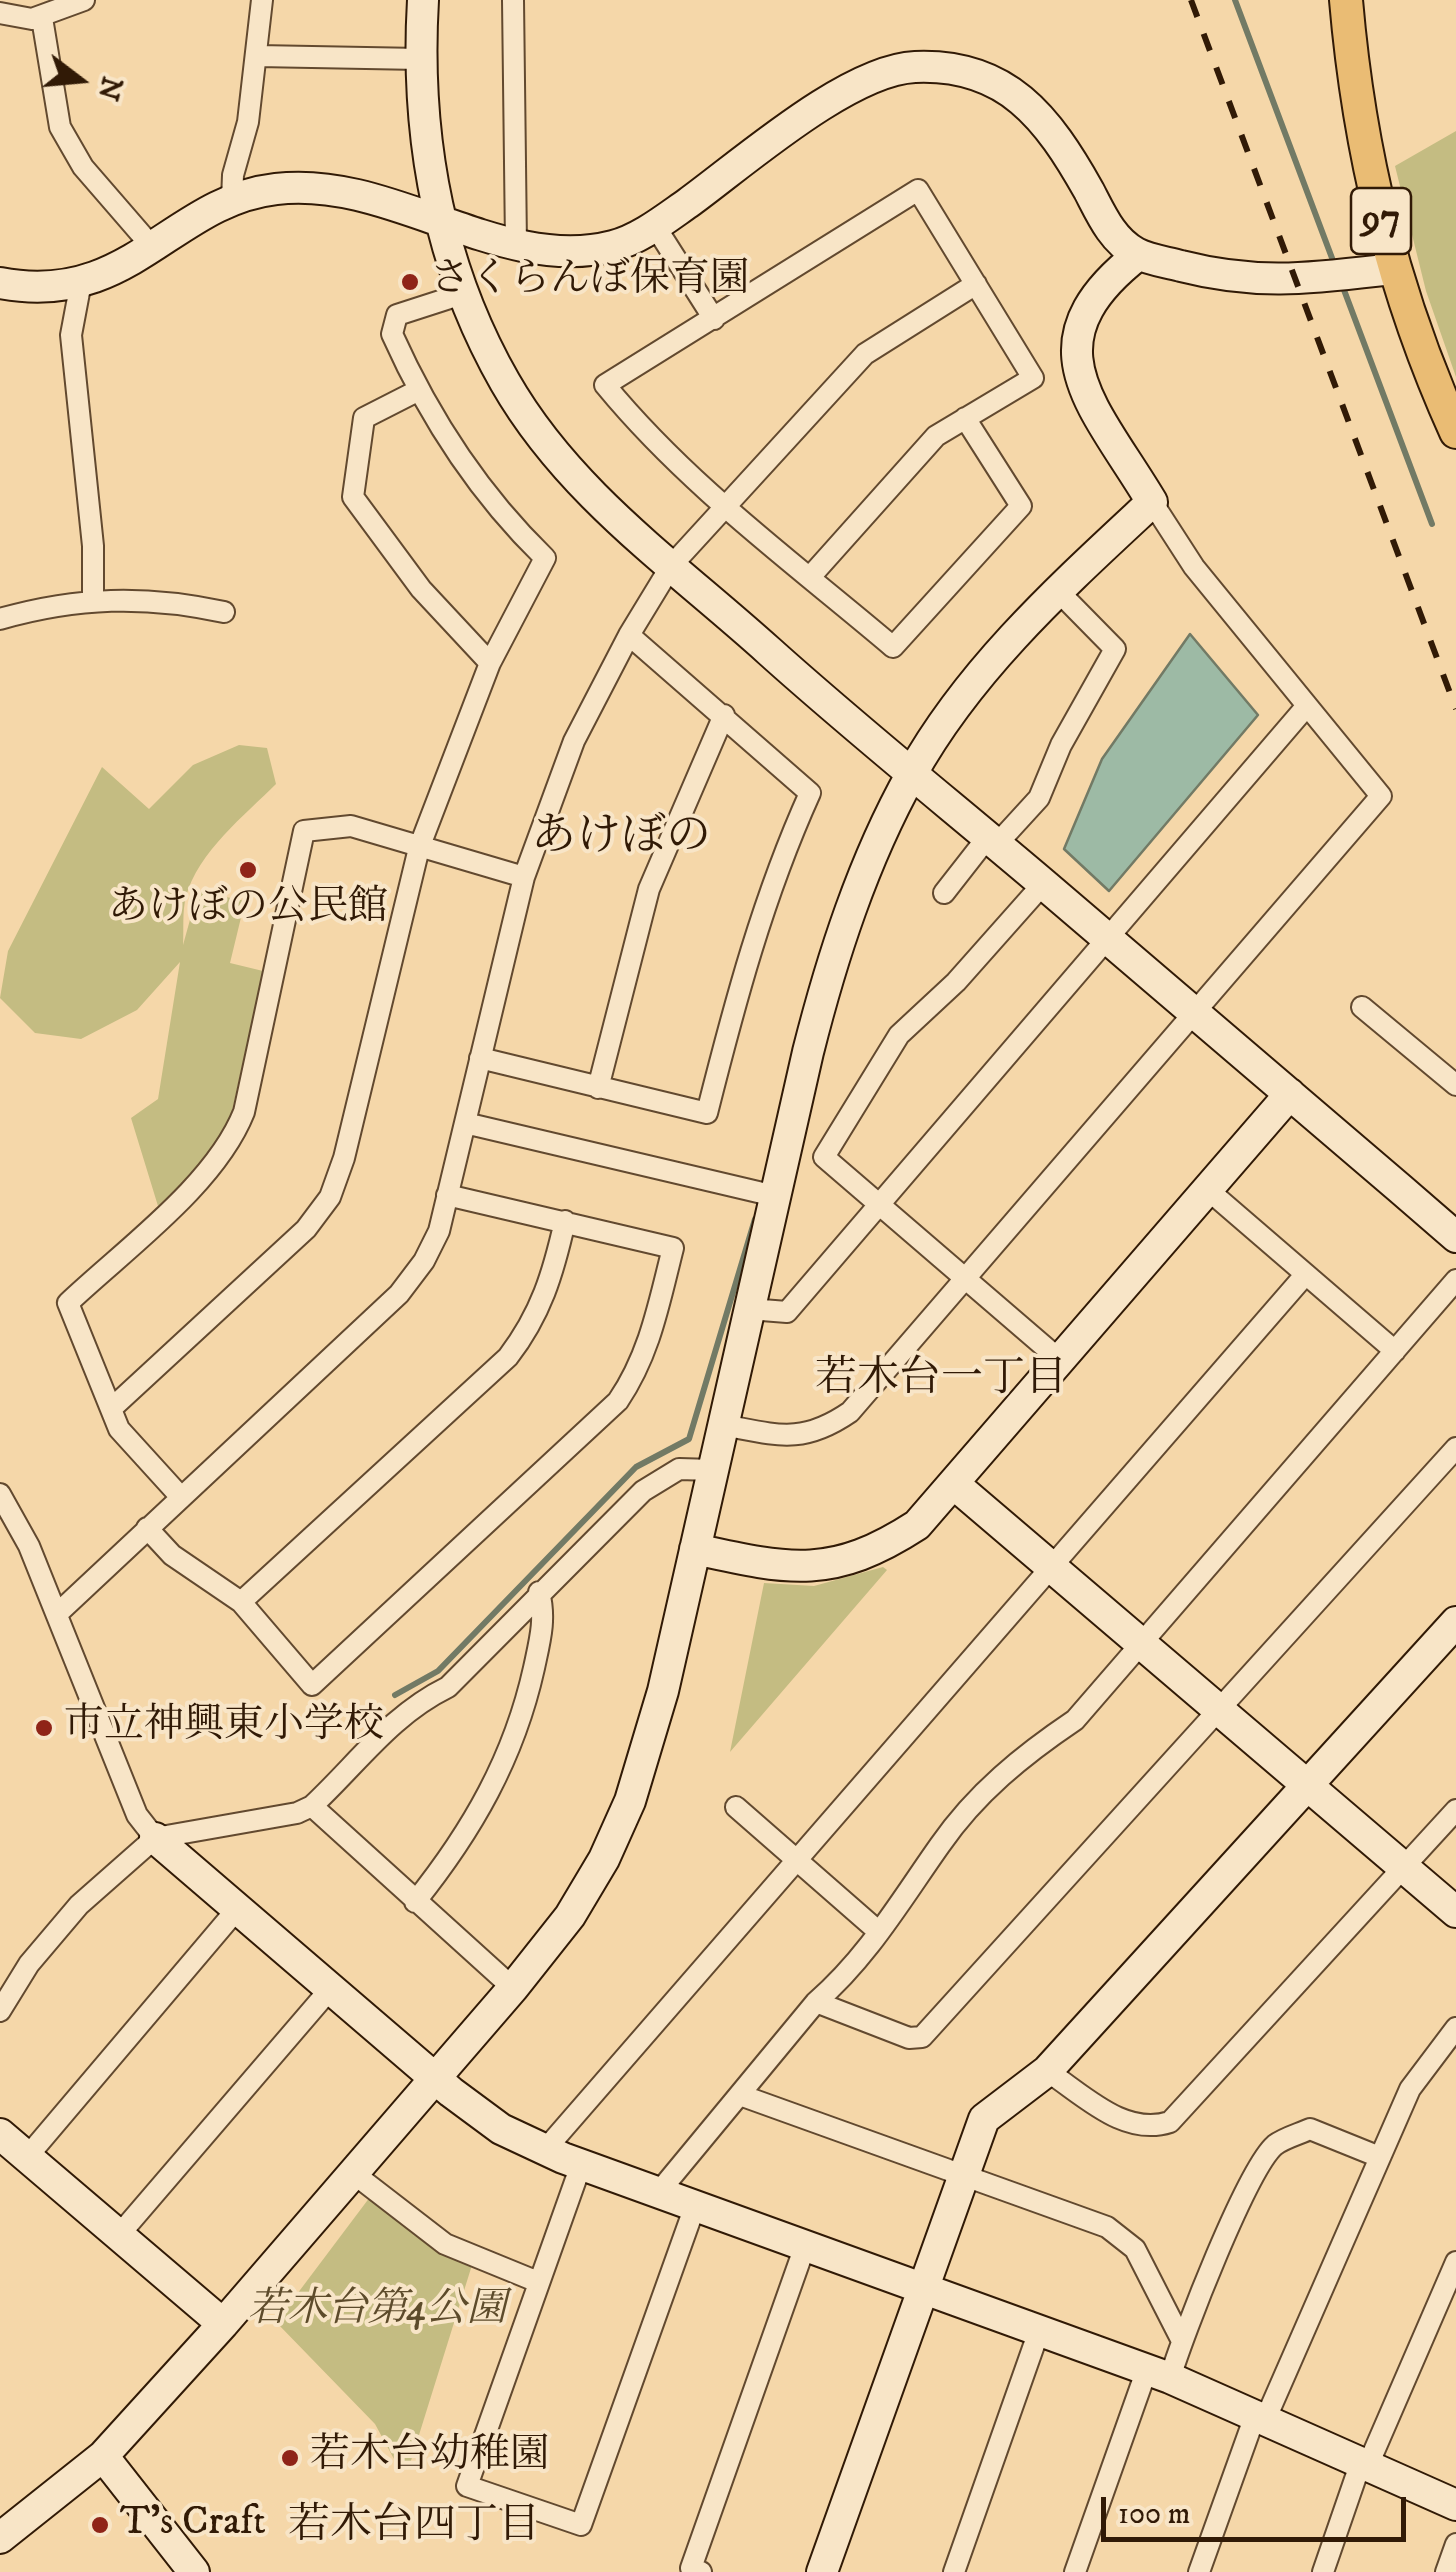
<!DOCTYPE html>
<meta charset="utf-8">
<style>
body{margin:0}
#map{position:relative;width:1456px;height:2572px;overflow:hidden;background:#f5d7a9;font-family:"IM FELL DW Pica",serif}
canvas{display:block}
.north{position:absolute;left:30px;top:30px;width:100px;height:100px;-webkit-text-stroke:8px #f8e5c7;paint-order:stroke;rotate:106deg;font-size:28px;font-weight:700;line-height:40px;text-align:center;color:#311a06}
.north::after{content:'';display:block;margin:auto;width:35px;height:45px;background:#311a06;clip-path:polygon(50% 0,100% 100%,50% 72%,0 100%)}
.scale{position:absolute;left:1101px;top:2497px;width:305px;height:45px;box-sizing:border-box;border:5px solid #311a06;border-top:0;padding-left:12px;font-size:30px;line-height:35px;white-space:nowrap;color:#311a06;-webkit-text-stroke:8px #f8e5c7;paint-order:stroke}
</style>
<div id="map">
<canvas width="1456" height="2572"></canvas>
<div class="north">N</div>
<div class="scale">100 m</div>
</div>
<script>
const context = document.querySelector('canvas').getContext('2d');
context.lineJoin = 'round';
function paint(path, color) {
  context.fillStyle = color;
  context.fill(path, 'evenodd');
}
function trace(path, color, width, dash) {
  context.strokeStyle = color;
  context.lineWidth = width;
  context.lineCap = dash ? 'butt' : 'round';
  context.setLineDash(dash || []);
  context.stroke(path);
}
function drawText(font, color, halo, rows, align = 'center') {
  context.font = font + ' "IM FELL DW Pica","Noto Serif JP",serif';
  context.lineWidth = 8;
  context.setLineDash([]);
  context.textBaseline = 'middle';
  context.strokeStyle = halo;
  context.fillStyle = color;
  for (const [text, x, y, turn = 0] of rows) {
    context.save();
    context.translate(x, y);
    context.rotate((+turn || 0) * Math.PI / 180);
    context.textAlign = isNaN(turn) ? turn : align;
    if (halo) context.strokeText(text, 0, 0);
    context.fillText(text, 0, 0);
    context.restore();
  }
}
const green = new Path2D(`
 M1456,131V377L1426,291L1395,166Z
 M239,745L267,748L276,784C246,814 197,853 186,897C182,911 184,930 183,945L198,891L245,901L230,963L263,971L229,1125L199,1167L158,1206L131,1118L158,1099L180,962L137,1010L81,1039L35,1033L0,998L8,951L102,767L149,809L193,765Z
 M883,1567L887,1570L730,1752L764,1583L814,1586Z
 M370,2197L472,2265L409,2467L394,2459L375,2424L276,2322Z`);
const water = new Path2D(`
 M1190,634L1258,715L1109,891L1064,849L1102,759Z`);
const stream = new Path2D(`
 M1235,0L1335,266
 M1341,282L1432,524
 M395,1695L438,1671L636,1467L689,1439L755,1219`);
const street = new Path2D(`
 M513,0L516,244
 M0,13L32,19L84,0
 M42,18L60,127L83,167L154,249
 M258,56L420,59
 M232,200L233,175L248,122L262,0
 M655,226L714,319
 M81,282L71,335L93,546V599
 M417,391L364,418L353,497L421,589L490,663
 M810,577L936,436L1033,378L918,190L605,385C688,486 794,563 893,647L1021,506L965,418
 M0,619C77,597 145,595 224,612
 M996,845L1039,798L1061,745L1115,649L1057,590
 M1043,884L956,982L899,1035L824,1157L1060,1360
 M944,893L987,838
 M1362,1007L1456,1085
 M480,1058L707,1113C735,1002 763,897 810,793L629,635
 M598,1088L649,889L724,715
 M465,1123L775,1196
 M1207,1189L1395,1351
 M447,1195L673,1248C659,1303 650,1354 618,1401L312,1685L241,1602L508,1357C541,1314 553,1274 565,1221
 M749,1309L787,1312L1305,708
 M112,1408L306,1229L330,1197L344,1158L419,848L490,663L545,558C478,493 430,419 392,334L397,315L462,294
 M723,1425C777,1435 802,1445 850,1412L1381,796L1194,567L1152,502
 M0,1494L29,1546L137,1815L155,1838
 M179,1495L119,1429L68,1303C125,1249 215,1185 244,1112L304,831L351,826L524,877
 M147,1528L172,1555L241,1602
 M57,1614L399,1294L424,1261L439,1231L524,877L574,741L629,635L671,566L865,354L976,284
 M312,1806C358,1763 391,1715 448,1687L643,1491L679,1469L713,1470
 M736,1807L879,1932
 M415,1902C472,1831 514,1758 534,1668C540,1640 546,1619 539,1592
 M816,2002L909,2038L922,2037L1456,1448
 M0,2011L29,1964L79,1905L155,1838L297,1813L312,1806L513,1988
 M1047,2071C1084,2095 1124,2137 1170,2122L1456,1810
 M740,2095L1107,2227L1135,2249L1181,2339
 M544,2151L1305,1275
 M27,2157L238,1908
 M581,2165L467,2486L581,2525L695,2206
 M353,2173L445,2244L538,2282
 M658,2193L816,2002C868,1957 901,1900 940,1845C976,1793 1023,1755 1075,1720L1456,1280
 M119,2235L331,1988
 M1170,2378C1182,2337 1247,2169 1275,2145C1284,2138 1299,2134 1310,2129L1377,2156
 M1266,2418L1410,2089L1456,2028
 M1368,2465L1456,2262
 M701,2572L691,2568L805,2246
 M954,2572L1039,2331
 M1075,2572L1147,2369
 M1199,2572L1256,2413
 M1323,2572L1361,2462
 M1446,2572L1456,2544`);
const secondary = new Path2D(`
 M423,0C415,135 437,263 505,382C569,494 675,566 769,651C859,732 953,807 1046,886C1183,1002 1320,1119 1456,1237
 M0,283C130,308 171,201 276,189C392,175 501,275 613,246C640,239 665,219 688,203C743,163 848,70 915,67C1007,63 1048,118 1089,191C1101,214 1112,240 1136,253C1149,260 1167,262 1181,266C1259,286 1313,278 1392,269
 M954,1484L1456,1912
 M695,1549C790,1570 832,1580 917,1525L1290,1094
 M155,1838L451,2092L501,2129L563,2158L1170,2378L1456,2505
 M0,2134L223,2324
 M103,2456L194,2572
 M0,2538L103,2456L223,2324L513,1988L570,1916L604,1859L630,1801L663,1691L808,1052C832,957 863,861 911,775C970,668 1064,584 1152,502C1094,405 1024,344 1138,255
 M822,2572L984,2119L1047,2071L1456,1622`);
const primary = new Path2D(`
 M1346,0C1359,152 1393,293 1456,432`);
const rail = new Path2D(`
 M1191,0L1456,709`);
const markers = [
 [410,282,10,"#8f2418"],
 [248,870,10,"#8f2418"],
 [44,1728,10,"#8f2418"],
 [290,2458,10,"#8f2418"],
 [100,2525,10,"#8f2418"]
];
const shields = [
 [1381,221,60]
];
const shieldNames = [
 ["97",1381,221]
];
const poiNames = [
 ["さくらんぼ保育園",430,282],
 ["あけぼの公民館",248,910,"center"],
 ["市立神興東小学校",64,1728],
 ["若木台幼稚園",310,2458],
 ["T's Craft",120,2525]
];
const parkNames = [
 ["若木台第4公園",377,2312]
];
const neighbourhoodNames = [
 ["若木台一丁目",941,1381],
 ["若木台四丁目",414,2528]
];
const quarterNames = [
 ["あけぼの",621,840]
];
paint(green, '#c4bc82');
paint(water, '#9dbaa5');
trace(water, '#727a65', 2.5);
trace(stream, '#727a65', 6);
trace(street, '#62492f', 24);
trace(secondary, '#311a06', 34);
trace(primary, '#311a06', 36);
trace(street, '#f8e5c7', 20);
trace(secondary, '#f8e5c7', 30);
trace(primary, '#eabc74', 32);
trace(rail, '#311a06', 6, [18, 18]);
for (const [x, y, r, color] of markers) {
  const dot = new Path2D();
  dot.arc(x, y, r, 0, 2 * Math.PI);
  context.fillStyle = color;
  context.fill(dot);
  trace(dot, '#f8e5c7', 4);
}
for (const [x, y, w] of shields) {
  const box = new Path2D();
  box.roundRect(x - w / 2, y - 33, w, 66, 8);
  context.fillStyle = '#f8e5c7';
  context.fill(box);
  trace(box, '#311a06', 2.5);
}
drawText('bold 38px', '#311a06', null, shieldNames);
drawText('40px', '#311a06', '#f8e5c7', poiNames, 'left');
drawText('italic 40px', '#5d4b2b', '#f8e5c7', parkNames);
drawText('42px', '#311a06', '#f8e5c7', neighbourhoodNames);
drawText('45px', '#311a06', '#f8e5c7', quarterNames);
</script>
